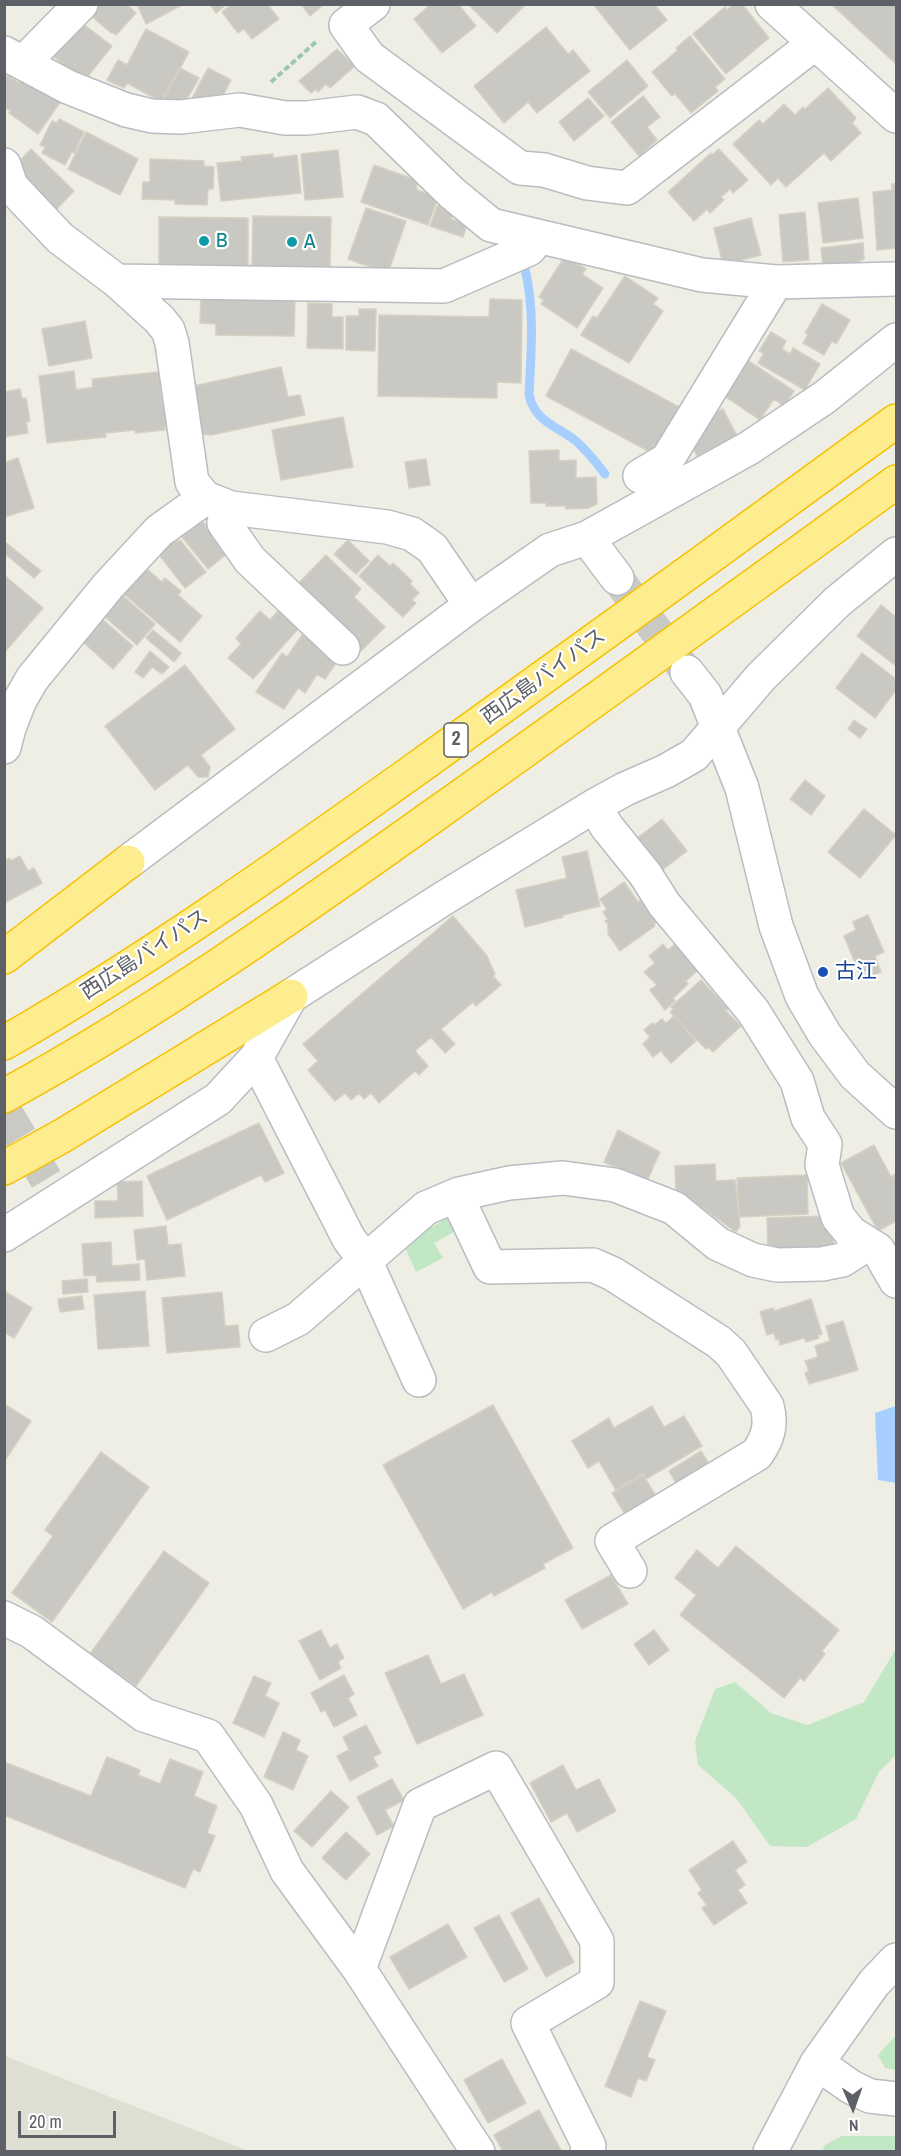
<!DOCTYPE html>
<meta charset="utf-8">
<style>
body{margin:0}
#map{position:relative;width:901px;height:2156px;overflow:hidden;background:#efeee5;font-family:"Archivo Narrow",sans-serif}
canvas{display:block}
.frame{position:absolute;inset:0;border:6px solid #5d6066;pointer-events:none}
.north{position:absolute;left:823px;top:2078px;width:60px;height:60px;-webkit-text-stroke:4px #fff;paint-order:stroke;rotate:178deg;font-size:16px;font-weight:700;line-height:24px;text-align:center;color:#5d6066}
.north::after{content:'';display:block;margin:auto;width:21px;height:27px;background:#5d6066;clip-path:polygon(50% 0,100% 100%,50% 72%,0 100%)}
.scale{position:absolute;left:18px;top:2111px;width:98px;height:27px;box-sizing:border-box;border:3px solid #5d6066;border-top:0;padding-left:8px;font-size:18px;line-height:21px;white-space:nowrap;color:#5d6066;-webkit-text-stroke:4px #fff;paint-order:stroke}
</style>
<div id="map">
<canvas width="901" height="2156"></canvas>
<div class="frame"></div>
<div class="north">N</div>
<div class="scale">20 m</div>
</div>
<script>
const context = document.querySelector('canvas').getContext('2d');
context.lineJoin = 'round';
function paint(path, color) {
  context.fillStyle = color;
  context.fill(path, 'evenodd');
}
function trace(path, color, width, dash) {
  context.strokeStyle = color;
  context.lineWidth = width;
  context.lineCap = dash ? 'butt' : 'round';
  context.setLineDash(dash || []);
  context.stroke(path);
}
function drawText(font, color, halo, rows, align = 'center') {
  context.font = font + ' "Archivo Narrow","Noto Sans JP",sans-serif';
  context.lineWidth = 4.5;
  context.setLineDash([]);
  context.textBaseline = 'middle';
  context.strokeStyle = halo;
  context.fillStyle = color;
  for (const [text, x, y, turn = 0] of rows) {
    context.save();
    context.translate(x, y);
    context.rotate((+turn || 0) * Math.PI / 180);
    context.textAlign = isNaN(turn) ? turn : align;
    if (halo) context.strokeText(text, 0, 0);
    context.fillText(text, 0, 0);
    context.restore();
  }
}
const education = new Path2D(`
 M5,2056L249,2151H5Z`);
const green = new Path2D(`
 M447,1217L456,1231L434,1243L443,1258L416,1272L403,1243L429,1222L433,1227Z
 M896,1649V1755L879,1772L856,1819L807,1847L770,1846L736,1798L698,1765L695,1741L715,1689L735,1682L771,1713L808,1725L864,1702Z
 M896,2035V2070L885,2068L878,2055Z
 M842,2136H896V2151H822L825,2145Z`);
const water = new Path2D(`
 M896,1406V1483L878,1480L875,1413Z`);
const stream = new Path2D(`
 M525,269C535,310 531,353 529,395C535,422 557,426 576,441C587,451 596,462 605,474`);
const building = new Path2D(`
 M95,4H126L136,13L116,35L112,32L111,33L88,13Z
 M137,4H179L180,6L146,24Z
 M210,4H227L216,13Z
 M232,4H267L279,19L252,39L244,29L238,33L222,12Z
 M301,4H324L310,16Z
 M431,4H458L476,26L442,53L414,19Z
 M468,4H526L497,33Z
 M593,4H654L667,20L630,50Z
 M734,4H742L769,38L726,74L693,34L725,7L727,10Z
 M831,4H896V64Z
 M82,23L112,46L84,81L52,55Z
 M546,27L568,54L573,50L590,71L537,113L528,102L504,123L474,86Z
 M146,29L189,52L162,102L127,83L124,88L107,80L118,60L127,65Z
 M690,36L725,79L715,87L718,91L691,113L675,94L672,96L652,72L678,50L676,48Z
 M337,49L355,66L330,88L326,84L318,92L316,89L311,93L299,81Z
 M627,60L648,86L610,118L588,92Z
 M180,68L199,78L182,108L163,98Z
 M208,68L231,80L219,103L205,95L200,105L191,100Z
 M8,75L19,83L22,79L38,90L41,87L61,101L38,134L9,113L11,111L4,107V80Z
 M828,88L856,118L852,123L861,133L831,161L824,153L786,187L778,178L771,185L733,144L759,120L763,124L784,104L795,115L803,107L805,109Z
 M643,96L660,117L647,127L657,140L639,156L611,122Z
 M588,98L604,116L574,141L559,122Z
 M59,119L84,132L74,153L72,152L65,165L42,153L45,147L40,145L52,121L57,123Z
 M86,132L138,159L120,195L68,169Z
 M31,149L74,191L54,212L20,176L25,172L17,164Z
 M719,149L748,180L733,193L730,189L721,197L724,200L710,213L707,209L694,221L668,192L711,153L712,155Z
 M338,150L343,197L305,200L301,154Z
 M273,154V158L297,155L301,193L221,201L217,163L242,161L241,157Z
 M150,159L204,161V166L214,167L213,189H208L207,205L175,204V200L142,199L143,182H150Z
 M374,165L416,180L417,190L438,197L428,225L361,202Z
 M892,184H896V248L877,250L873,192L892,190Z
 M858,198L863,238L823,243L818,203Z
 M437,206L454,211L451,219L467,224L463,237L430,226Z
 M366,208L406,221L388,273L348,259Z
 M805,212L809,260L783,262L779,215Z
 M253,216L331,217L330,267L252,266Z
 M159,217L248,218V266L159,264Z
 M751,218L761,255L723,265L714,228Z
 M863,243L864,259L839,270L823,267L821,248Z
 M565,256L586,269L582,274L603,288L577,328L541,304L544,300L539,297Z
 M625,276L658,298L653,304L663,311L629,363L581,335L593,316L597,318Z
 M201,295L295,299L294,336L216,335V324L200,323Z
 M490,299L522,300L521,383L497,382V398L378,396L379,315L489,317Z
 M308,303L332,304V317H343V349L307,348Z
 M822,304L850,320L836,344L832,341L824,355L803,343L808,334L805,333Z
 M359,309H376L375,351L346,350V316H359Z
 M85,321L92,358L49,366L42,329Z
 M771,332L786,341L782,349L790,354L793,348L820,364L805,390L758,363L764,353L759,351Z
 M571,349L679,407L654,454L546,396Z
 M744,358L794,391L784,406L774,399L760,420L720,393Z
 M281,367L288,397L300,395L305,415L211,435L199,434L189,387Z
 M74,371L76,390L93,387L92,379L158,372L163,408L171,407L173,426L165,427V430L135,433V430L105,433L106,437L47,443L39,376Z
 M20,389L22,399L26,398L30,421L26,422L28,433L4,437V392Z
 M723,409L737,436L697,456L687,437L705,418Z
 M343,417L353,467L281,480L272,430Z
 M559,450V461L576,460V478L596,477L597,504L588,508L566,509V506H546V503H531L529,451Z
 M18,458L34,508L4,517V463Z
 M426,459L430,485L409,488L405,462Z
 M197,520L200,523L203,522L228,553L208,569L182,537L185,535L182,531Z
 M174,538L177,542L180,540L206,572L185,588L160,556L162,554L159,550Z
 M348,540L369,561L356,574L334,554Z
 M4,541L41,571L34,578L4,553Z
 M326,555L361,589L354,597L385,627L361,651L295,587Z
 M378,555L390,566L393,563L412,581L410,584L419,593L412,600L416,603L403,617L359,576Z
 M147,569L162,582L165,578L181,591L178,595L202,616L180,642L124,594Z
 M4,575L43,608L4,653Z
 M122,595L155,624L137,645L104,616Z
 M881,605L896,617V666L857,636Z
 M279,610L299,628L253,679L228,658L241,644L236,638L260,611L270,620Z
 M102,619L133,646L113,669L82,641Z
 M153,630L181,653L174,662L146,638Z
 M304,632L338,660L325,679L317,674L305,693L298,688L284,709L256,692L282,653L287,657Z
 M150,651L169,667L162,674L152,667L143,678L135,672Z
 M862,653L896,679V690L875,718L836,688Z
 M185,665L235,729L201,755L210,767L208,777H198L188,765L155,790L105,726Z
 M854,720L867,729L860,738L848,729Z
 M805,780L825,796L811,815L790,799Z
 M864,809L896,835L860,878L828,852Z
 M662,819L687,851L661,871L636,839Z
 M587,851L600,906L563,915V917L525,927L516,890L567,878L562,857Z
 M20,856L28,871L34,868L42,883L4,903V861L10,858L11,861Z
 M624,882L638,902L641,900L657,922L654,924L655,926L620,951L608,934V924L605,921L608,920L603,912L607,909L600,899Z
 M868,915L884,952L875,956L881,972L862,980L844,936L856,930L853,922Z
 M453,916L487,956L495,974L493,976L501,985L476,1006L473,1002L441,1029L455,1044L445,1053L431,1037L415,1051L428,1066L419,1075L415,1071L379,1103L371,1093L364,1099L359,1093L351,1100L345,1093L335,1101L308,1070L318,1061L303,1044Z
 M679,941L701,967L686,981L688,984L673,998L675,1001L665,1010L650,990L657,985L644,972L655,963L649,956L663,944L668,950Z
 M701,980L728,1009L726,1011L741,1026L713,1052L708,1047L706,1049L670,1012L673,1009L671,1007Z
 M674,1016L696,1041L671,1063L661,1051L653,1057L643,1044L650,1037L644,1030L652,1023L654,1025L662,1019L666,1023Z
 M259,1123L284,1173L265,1182L261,1175L167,1220L147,1176Z
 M618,1130L660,1152L647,1181L604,1162Z
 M874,1145L891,1177L896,1174V1221L878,1231L841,1163Z
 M715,1164L716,1181L735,1180L740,1226L736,1232L676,1189L675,1166Z
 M807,1175L808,1214L739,1217L737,1178Z
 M142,1181L143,1216L95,1218V1201H118L117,1182Z
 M826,1216L832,1228L834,1249L768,1252L767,1218Z
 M166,1226L168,1245L181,1244L185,1276L147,1280L145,1259L137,1260L134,1230Z
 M111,1242L112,1266L139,1264L140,1280L97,1282L96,1275L84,1276L82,1244Z
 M87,1279L88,1292L63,1294L62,1281Z
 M4,1291L32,1308L14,1338L4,1332Z
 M145,1291L149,1346L98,1349L94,1295Z
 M222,1292L225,1326L238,1325L240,1347L167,1353L162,1298Z
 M82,1296L84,1309L60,1312L58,1299Z
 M811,1299L822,1334L818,1335L819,1338L806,1342L804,1338L780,1345L779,1339L776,1340L774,1333L767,1335L760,1312L773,1308L774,1311Z
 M843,1321L858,1370L809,1384L805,1373L809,1371L805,1361L818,1357L815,1346L830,1341L826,1326Z
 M4,1404L31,1421L4,1462Z
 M493,1405L573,1548L543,1564L545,1568L494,1596L492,1592L463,1609L383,1465Z
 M652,1406L664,1427L684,1416L702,1446L646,1479L643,1473L616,1490L599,1461L588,1468L572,1441L609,1418L614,1428Z
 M701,1451L711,1467L678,1486L669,1471Z
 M101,1452L149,1487L52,1622L12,1593L53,1536L45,1530Z
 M643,1475L656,1496L625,1514L612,1493Z
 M736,1546L839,1630L822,1651L825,1654L804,1681L800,1678L784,1698L680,1615L696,1595L675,1578L697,1550L718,1568Z
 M164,1551L209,1583L136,1686L90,1654Z
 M611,1575L628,1604L582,1629L565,1600Z
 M321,1630L330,1648L337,1644L344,1658L338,1662L341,1668L320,1680L299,1641Z
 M654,1630L669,1650L649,1665L634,1644Z
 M428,1655L441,1684L464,1674L483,1715L417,1744L385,1673Z
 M344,1675L354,1694L348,1698L357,1715L334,1727L325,1710L321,1712L311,1693Z
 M254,1676L271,1683L265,1696L279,1703L264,1737L233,1723Z
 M366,1725L381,1753L373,1757L378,1766L350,1781L337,1756L349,1750L343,1737Z
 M283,1732L300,1740L296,1750L308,1756L293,1790L264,1777Z
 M107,1757L140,1770L138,1775L160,1784L170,1759L203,1772L194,1796L217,1806L207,1833L215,1836L200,1872L193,1869L185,1888L4,1815V1762L91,1796Z
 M563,1765L576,1790L599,1779L616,1811L577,1832L567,1813L551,1822L530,1783Z
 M392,1779L404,1800L385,1810L394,1826L377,1835L357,1797Z
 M331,1791L349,1807L312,1847L294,1831Z
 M346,1832L370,1854L346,1880L322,1858Z
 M733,1841L747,1862L735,1870L745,1885L738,1890L747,1903L714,1925L702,1908L707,1905L698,1893L702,1890L689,1870Z
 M539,1898L574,1962L546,1977L511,1913Z
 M499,1915L528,1969L504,1982L474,1928Z
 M448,1924L467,1957L409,1989L390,1957Z
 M640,2001L666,2011L647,2057L655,2060L646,2081L638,2078L631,2097L605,2086Z
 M502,2059L526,2103L488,2123L464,2080Z
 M539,2110L562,2152H503L494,2135Z`);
const minorTunnel = new Path2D(`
 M617,578L686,671
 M4,1109L49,1184`);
const path = new Path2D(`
 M271,82L317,41`);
const minor = new Path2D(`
 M373,4L346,25L369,57L520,168L544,170L587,183L627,188L814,44
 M772,4L896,116
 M4,53L68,87L126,110L152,116L181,117L240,110L285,118H307L357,112L376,119L452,193L491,225L702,275L776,282L896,279
 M24,62L81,4
 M4,165L11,186L60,238L117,281L159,319L168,330L172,343L192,482L205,498L231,508L387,527L412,534L432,548L471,605
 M117,281L444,286L529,249L539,237
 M640,476L667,460L776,282
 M231,508L224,523L250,560L343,648
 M587,538L617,578
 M687,672L705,695L742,788L776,926L802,996L825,1035L855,1075L896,1112
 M4,747L9,728L19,702L32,679L108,586L159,531L205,498
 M594,806L607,827L645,874L664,904L753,1011L797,1081L808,1118L825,1144L822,1165L838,1217L851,1233L878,1250L896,1281
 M128,862L471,605L550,550L587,538L749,448L825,397L896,340
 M256,1058L349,1239L365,1260L419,1380
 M459,1194L464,1212L490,1267L593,1265L613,1274L719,1342L731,1353L767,1406C772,1425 768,1438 757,1454L612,1541L630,1571
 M4,1235L218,1099L256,1058L291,996L444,898L594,806L625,789L666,771L694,755L761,677L837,602L896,554
 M266,1335L298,1319L426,1208L459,1194L509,1183L563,1178L615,1185L674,1208L718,1244L753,1260L777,1265L822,1264L842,1260L867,1244
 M4,1618L32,1632L144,1715L208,1736L256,1805L287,1871L359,1969L478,2152
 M359,1969L420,1805L496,1768L597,1941V1982L528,2023L589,2146L587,2152
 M817,2063L851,2087L870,2096L896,2099
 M770,2152L817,2063L874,1983L896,1960`);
const highway = new Path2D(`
 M4,957L128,862
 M4,1043C150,959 287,861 423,764C581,651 739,536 896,421
 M4,1096C154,1014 294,915 433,816C588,706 742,594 896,482
 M4,1168L62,1136L291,996`);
const markers = [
 [204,241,6,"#0f9aa8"],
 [292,242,6,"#0f9aa8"],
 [823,972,6,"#1a4fb4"]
];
const shields = [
 [456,740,24]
];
const shieldNames = [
 ["2",456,740]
];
const cultureNames = [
 ["B",216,241],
 ["A",304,242]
];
const streetNames = [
 ["西広島バイパス",544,677,-36],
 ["西広島バイパス",145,955,-33]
];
const transitNames = [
 ["古江",835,972]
];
paint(education, '#dfded3');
paint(green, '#c2e7c5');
paint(water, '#a6cfff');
trace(stream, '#a6cfff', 9);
paint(building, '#cac8c2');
trace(building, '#d4d1c3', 1.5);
trace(minorTunnel, '#cacac5', 33, [33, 16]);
trace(minor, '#babcc1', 36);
trace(highway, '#f5c100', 36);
trace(path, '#9bc8ad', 4, [6, 3]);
trace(minor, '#fff', 33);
trace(highway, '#feed8e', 33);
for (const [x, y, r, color] of markers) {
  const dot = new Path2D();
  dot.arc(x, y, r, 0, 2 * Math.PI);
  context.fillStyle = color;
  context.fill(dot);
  trace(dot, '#fff', 2);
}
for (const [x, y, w] of shields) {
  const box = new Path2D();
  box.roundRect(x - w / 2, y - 17, w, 34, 4.5);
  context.fillStyle = '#fff';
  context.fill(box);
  trace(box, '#5d6066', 1.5);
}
drawText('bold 20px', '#5d6066', null, shieldNames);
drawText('21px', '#0d838f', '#fff', cultureNames, 'left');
drawText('21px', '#5d6066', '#fff', streetNames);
drawText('21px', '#164399', '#fff', transitNames, 'left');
</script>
